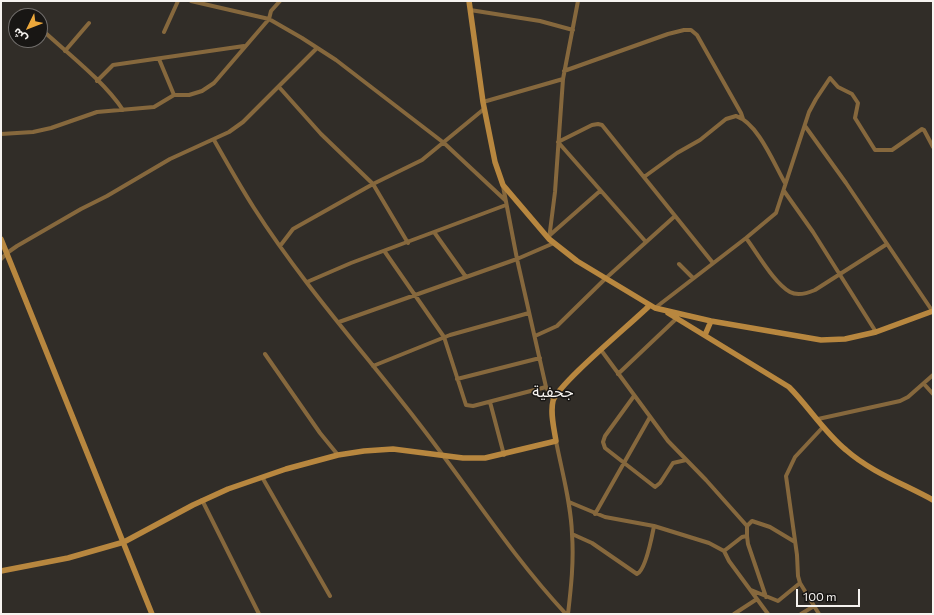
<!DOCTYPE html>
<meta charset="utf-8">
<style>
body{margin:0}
#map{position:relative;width:934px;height:615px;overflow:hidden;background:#312d28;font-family:Commissioner,"Noto Sans Arabic",sans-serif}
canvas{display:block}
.frame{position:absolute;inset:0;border:2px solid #f6f3f0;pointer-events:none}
.north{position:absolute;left:8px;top:8px;width:40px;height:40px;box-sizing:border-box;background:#181614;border:1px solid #716e6c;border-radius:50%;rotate:227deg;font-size:11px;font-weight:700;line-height:16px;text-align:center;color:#f6f3f0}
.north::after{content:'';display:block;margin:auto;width:14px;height:18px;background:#eda83b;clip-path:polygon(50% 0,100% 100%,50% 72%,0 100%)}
.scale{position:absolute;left:796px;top:589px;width:64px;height:18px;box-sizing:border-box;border:2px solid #f6f3f0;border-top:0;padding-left:5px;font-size:12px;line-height:14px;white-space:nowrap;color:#f6f3f0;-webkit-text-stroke:3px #181614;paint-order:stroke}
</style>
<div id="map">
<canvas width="934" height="615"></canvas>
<div class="frame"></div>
<div class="north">ش</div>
<div class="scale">100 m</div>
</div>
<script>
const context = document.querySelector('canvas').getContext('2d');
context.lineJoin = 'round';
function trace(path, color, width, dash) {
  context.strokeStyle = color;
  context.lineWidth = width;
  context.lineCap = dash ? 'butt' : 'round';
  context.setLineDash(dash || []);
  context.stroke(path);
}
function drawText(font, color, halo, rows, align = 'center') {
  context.font = font + ' Commissioner,"Noto Sans Arabic",sans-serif';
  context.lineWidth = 3;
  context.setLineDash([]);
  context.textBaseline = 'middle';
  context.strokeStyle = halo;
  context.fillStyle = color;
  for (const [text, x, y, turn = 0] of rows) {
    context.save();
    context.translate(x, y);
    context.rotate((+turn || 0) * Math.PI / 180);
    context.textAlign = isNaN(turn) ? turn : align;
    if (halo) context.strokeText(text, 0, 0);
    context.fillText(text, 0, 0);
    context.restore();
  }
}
const street = new Path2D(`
 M191,1L269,19L302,38L336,60L444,143L505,200
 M470,10L540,21L573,30
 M21,11L27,16
 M40,28C66,52 104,81 123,110
 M164,32L178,1
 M65,51L89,23
 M159,59L174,95
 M564,71L668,34L684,30H691L697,35L741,113L743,119
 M97,81L113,65L244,46
 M279,87L321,134L373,184L408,243
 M483,102L563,79
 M805,126L846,183L933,312
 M1,134L33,132L51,128L97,112L154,107L174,95H189L202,91L214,83L269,19L271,11L280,1
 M214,140C227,163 240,186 254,208C302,283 362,350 417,421C467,485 510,554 566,614
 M644,177L677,153L700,140L726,119L736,116C758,123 774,164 785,183
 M503,186L517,259L546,387L553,399
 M784,191L813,232L876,332
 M434,232L466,277
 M550,235L600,191
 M746,238C758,254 774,283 790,292C797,296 808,293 815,290L887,244
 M549,239L555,192L563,79L578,1
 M646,242L558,142L592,125L598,124L602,125L713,263
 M280,246L293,229L373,184L422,160L484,109
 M385,252L444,337L466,405L473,406L546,387
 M1,259L7,253L17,246L81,209L107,196L170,159L229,132L243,122L317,48
 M679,264L693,278
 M307,282L351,263L506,205
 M655,308L746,238L776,213L809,112L816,99L830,78L838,87L852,94L858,103L855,118L875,150H892L922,129L924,130L933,147
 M339,322L517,259L554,243
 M535,336L557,326L605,279L675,216
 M601,350L668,441L706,480L747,526
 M265,354L320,433L338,455
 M373,366L450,335L529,313
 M618,374L676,319
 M457,379L540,358
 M924,384L933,394
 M634,396L605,436L603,442L605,448L655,487L660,483L673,463L686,460
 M490,402L504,455
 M818,419L900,401L908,397L933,375
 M556,441C562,472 571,503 572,534C574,561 571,588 568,614
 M262,477L330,596
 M202,500L259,614
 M569,502L605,517L654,526L709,543L724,551L729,561L768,614
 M595,514L650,417
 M572,534L592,543L637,574C646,570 652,536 654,526
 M747,536L748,544L766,597
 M724,551L742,537L747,536V526L752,521L770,527L795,542
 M751,590L778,601L800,583
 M734,614L757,599
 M801,614L814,606
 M819,614L800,583L798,576L797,555L786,476L795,457L823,427`);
const secondary = new Path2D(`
 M469,1L483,102L495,162L503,185L549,239L577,261L655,308L711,321L821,340L845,339L876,332L933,311
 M1,239L152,614
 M668,313L789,387C809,407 824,432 846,450C871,472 904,484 933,500
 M705,335L711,321
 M1,571L68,558L124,542L193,505L228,489L286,469L338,455L364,451L393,449L463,458H485L556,441C554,428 550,413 553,401C558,384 632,323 649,306`);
const quarterNames = [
 ["جحفية",553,392]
];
trace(street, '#86683d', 4);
trace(secondary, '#b8873f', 5.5);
drawText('16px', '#f6f3f0', '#181614', quarterNames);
</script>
